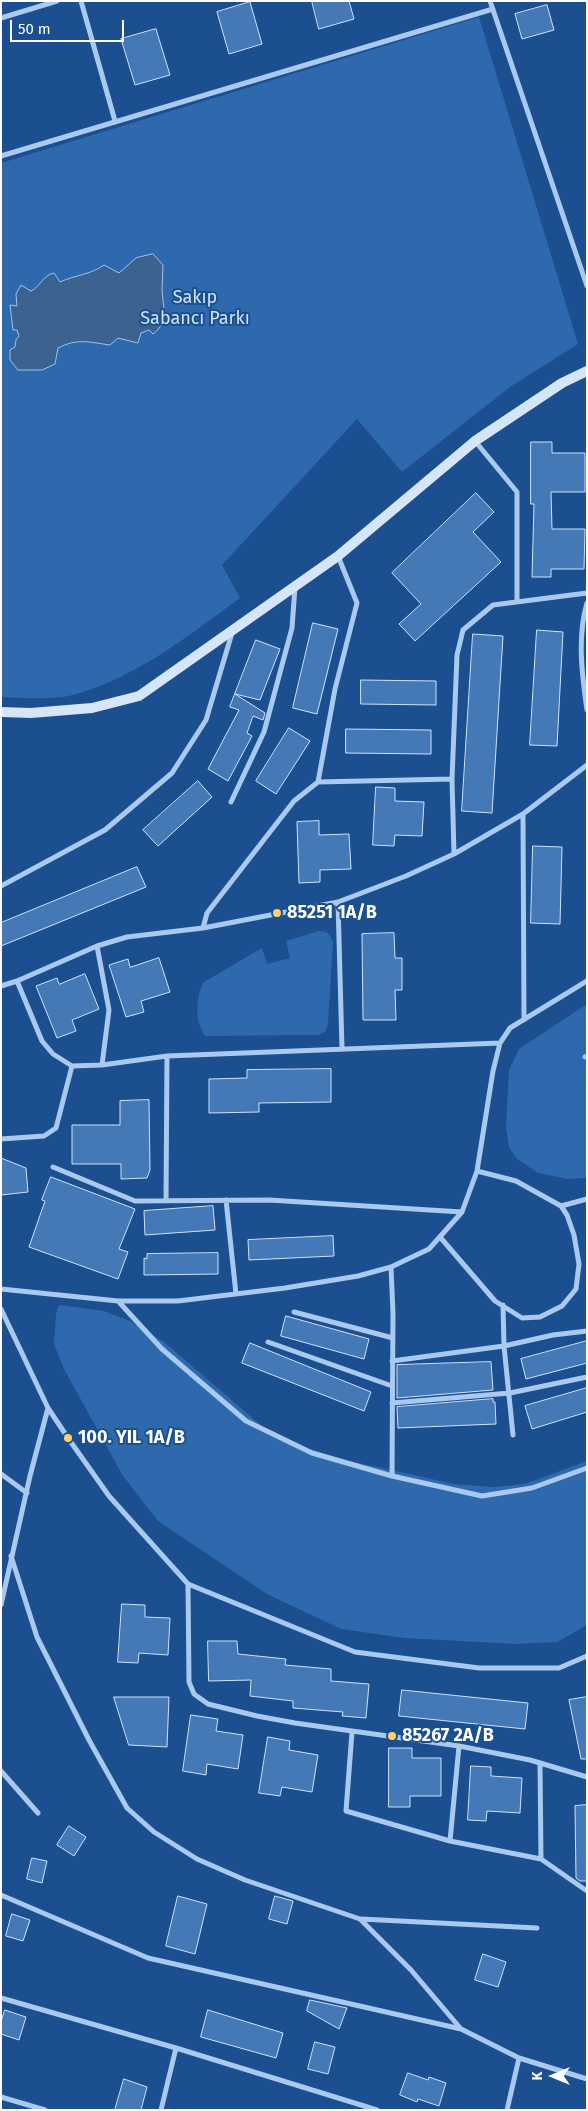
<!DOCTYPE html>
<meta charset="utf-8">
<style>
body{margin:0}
#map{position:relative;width:588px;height:2111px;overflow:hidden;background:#1b4f8f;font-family:"Fira Sans",sans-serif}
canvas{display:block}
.frame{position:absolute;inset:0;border:2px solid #fff;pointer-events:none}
.north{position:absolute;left:528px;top:2051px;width:50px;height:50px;-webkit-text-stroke:4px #1b4f8f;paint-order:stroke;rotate:270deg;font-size:14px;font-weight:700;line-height:20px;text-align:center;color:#fff}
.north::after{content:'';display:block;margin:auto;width:18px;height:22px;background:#fff;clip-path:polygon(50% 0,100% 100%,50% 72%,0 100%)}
.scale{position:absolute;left:10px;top:20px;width:114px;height:22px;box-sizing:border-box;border:2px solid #fff;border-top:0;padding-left:6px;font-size:15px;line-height:18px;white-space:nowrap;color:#fff;-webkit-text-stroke:4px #1b4f8f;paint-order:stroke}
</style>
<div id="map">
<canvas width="588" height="2111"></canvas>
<div class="frame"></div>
<div class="north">K</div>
<div class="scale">50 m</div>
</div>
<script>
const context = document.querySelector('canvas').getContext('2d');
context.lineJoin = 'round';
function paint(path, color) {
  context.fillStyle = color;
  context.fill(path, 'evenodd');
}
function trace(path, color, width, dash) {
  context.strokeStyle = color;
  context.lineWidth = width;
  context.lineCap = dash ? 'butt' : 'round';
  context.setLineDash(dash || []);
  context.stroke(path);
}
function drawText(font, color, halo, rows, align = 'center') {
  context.font = font + ' "Fira Sans",sans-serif';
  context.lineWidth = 4;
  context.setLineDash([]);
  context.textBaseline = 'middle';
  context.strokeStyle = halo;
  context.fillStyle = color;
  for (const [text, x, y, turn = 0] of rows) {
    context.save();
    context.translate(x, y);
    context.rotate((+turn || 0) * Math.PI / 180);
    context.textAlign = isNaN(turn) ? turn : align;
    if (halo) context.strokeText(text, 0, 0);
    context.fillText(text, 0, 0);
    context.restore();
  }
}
const green = new Path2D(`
 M479,17L578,344L510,387L402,472L357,419L222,565L240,598C188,636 136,678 73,695C55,700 20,698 1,697V163Z
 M319,931C327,931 330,934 333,942L328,1025L325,1032L318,1035L205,1036C195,1022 195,997 204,982L262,948L267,964L290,958L286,941Z
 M587,1004V1178L567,1179L538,1173L516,1158L509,1147L506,1128L509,1070L519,1049Z
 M59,1305L104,1311L130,1321L164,1342L277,1439L350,1461L454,1484L493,1487L525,1484L587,1461V1625L557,1642L515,1644L405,1638L341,1629L267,1594L158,1521L123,1476L64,1369L54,1344L56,1314Z`);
const water = new Path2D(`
 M153,254L163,265C163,273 162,281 162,289C163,307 169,322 153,334L149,330L141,333L138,343L118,338L110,345C88,342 78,338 58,348L55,364L42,370H18L10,360V350L15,347L16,340L19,336L17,330H13L10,305L17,306L16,294L21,285L31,291C41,286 42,276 54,273L60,282C75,275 90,275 104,265L119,273L136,258Z`);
const building = new Path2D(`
 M312,1H349L354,19L319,29Z
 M250,2L262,44L229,54L217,12Z
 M547,5L554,30L522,39L515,14Z
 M156,29L170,75L135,85L121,39Z
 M531,442H552V453H585V492H551L552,529H585L584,569H551V577H532L534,504H531Z
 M476,493L494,512L473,532L501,562L415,641L399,624L421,604L392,573Z
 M313,623L338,629L317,714L293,708Z
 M537,630L563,632L557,746L530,745Z
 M473,634L503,636L492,813L462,811Z
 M256,640L280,649L260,700L235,694Z
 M361,680L436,681V705L361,704Z
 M235,694L265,713L263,720L253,716L247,733L252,736L228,781L208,769L239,710L230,707Z
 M289,728L310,741L276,794L256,781Z
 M346,729L431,730V754L346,753Z
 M198,781L212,797L158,846L143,830Z
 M376,787L395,788V801L424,802L422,836L395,835L394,846L373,845Z
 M319,821V835L349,834L351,869L320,870V882L299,883L297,822Z
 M533,846L562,847L560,924L531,923Z
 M137,867L146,887L1,946V923Z
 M394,933L395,958H402V990H395L396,1020H363L362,934Z
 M159,958L170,992L141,1001L144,1012L126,1017L109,965L128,959L130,967Z
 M85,974L99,1009L72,1020L76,1031L57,1038L36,986L57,978L59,984Z
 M331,1069V1102L259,1103V1112L209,1113V1079L247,1078V1070Z
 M149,1100L150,1170L147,1178L121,1179V1164H72V1125H120V1101Z
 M1,1158L26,1168L28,1192L1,1195Z
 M51,1177L135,1209L119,1249L128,1252L118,1279L29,1247L45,1201L42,1200Z
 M213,1206L215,1230L145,1235L144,1211Z
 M333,1236L334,1256L249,1260L248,1240Z
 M218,1253V1274L144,1275V1258L147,1259V1254Z
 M286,1316L369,1339L364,1359L281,1336Z
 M587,1341V1363L526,1379L521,1359Z
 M250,1343L371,1392L364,1411L242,1363Z
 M491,1362L493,1390L397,1398V1365Z
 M587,1388V1412L532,1429L525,1406Z
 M493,1399V1402H495L496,1424L398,1428L397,1407Z
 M122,1604L145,1605V1617L170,1618L168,1655L139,1653L138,1663L118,1662Z
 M208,1641H237L238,1654L286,1659L285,1665L331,1669V1681L369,1684L366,1718L342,1716L343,1712L293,1708V1701L250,1696L251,1680L209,1681Z
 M402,1690L528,1703L525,1729L399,1716Z
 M114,1697H169L167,1747L129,1745Z
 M587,1697V1759H581L569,1700Z
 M191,1715L218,1719L216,1731L243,1735L238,1769L207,1764L206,1775L183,1771Z
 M268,1737L290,1741L289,1750L318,1755L312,1792L282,1787L280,1796L259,1793Z
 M389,1748H412V1758H441V1796H410V1807H389Z
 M471,1766L491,1767V1776L522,1778L520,1813L487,1811L486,1821L468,1820Z
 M587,1805V1881H580L576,1878L575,1806Z
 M69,1826L86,1837L74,1856L57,1845Z
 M32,1858L47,1861L42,1883L27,1879Z
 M178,1896L207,1904L195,1954L166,1946Z
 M275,1896L293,1901L287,1924L269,1919Z
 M12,1914L30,1920L23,1941L6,1936Z
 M483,1954L506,1962L498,1987L475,1980Z
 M310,2000L347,2008L339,2029L307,2011Z
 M5,2010L26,2017L19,2040L1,2034V2022Z
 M208,2010L283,2033L276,2058L201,2037Z
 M315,2042L335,2047L328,2074L308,2069Z
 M408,2073L428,2080L429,2077L446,2083L439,2106L418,2099L417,2102L400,2095Z
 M124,2079L147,2087L141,2110H115Z`);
const street = new Path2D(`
 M81,1L115,121
 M490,1L587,286
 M1,18L57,1
 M1,156L493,9
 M475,441L517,492V600
 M587,603C577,637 582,675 587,710
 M318,782L335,689L357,603L338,556
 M231,802L264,732L292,628L295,587
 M523,814L524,1020
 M454,854L452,779L457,655L463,630L493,605L587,593
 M1,886L105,830L172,773L206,720L232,633
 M338,902L342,1049
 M203,928L207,913L294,801L318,782L452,779
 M97,946L109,1010L102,1065
 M17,981L42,1041L53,1054L72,1066L102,1065L167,1056L500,1043
 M1,986L17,981L97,946L127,937L203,928L338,902L406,876L454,854L523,814L587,765
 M585,1057L587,1056
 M1,1139L44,1136L56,1128L72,1066
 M53,1167L135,1201L269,1200L462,1212
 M226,1200L236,1294
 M166,1201L167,1056
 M561,1206L587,1199
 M440,1237L495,1301L522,1318L540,1317L562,1306L576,1289L579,1264L574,1235L567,1215L561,1206L516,1181L477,1171
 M391,1267L393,1313L392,1476
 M1,1289L118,1301H178L285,1288L358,1276L391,1267L429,1249L462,1212L477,1171L493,1071L500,1043L510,1028L587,981
 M118,1301L162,1349L246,1421L312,1453L392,1476L482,1496L532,1488L587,1468
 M503,1305L504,1346L513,1435
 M1,1309L48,1408L68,1438L109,1496L188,1584L355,1652L479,1668H559L587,1656
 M294,1312L393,1338
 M268,1342L392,1386
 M392,1361L504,1346L553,1335L587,1331
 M392,1403L510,1393L587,1377
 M1,1474L27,1493
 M11,1556L37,1637L89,1740L127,1808L154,1832L197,1859L245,1880L360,1919L411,1970L461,2029
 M188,1584L189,1682L194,1694L208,1704L257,1716L295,1723L459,1746L530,1760L587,1777
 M1,1605L30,1476L48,1408
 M352,1732L346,1811L450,1841L541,1859L587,1891
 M540,1763L541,1859
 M1,1771L38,1813
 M450,1841L459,1746
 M1,1895L148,1958L461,2029L519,2058L587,2079
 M361,1919L537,1928
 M1,1998L176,2048L377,2110
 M1,2097L45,2110
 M161,2110L176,2048
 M507,2110L519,2058`);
const secondary = new Path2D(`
 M1,712L31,713L92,708L139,696L338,556L475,441L562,383L587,371`);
const markers = [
 [277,913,5,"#ffd166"],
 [68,1438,5,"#ffd166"],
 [392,1736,5,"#ffd166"]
];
const parkNames = [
 ["Sakıp",195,298],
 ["Sabancı Parkı",195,319]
];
const poiNames = [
 ["85251 1A/B",287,913],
 ["100. YIL 1A/B",78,1438],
 ["85267 2A/B",402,1736]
];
paint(green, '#2e69ad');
paint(water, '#3c6290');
trace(water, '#9cc4f0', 1);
paint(building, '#4478b7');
trace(building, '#cfe3fa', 1);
trace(street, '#a9c9ee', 5);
trace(secondary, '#d6e6fa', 10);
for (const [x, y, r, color] of markers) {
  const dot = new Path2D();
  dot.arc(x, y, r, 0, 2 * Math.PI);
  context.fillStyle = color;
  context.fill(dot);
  trace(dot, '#1b4f8f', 2);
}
drawText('18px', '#cfe3fa', '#1b4f8f', parkNames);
drawText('bold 18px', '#fff', '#1b4f8f', poiNames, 'left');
</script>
